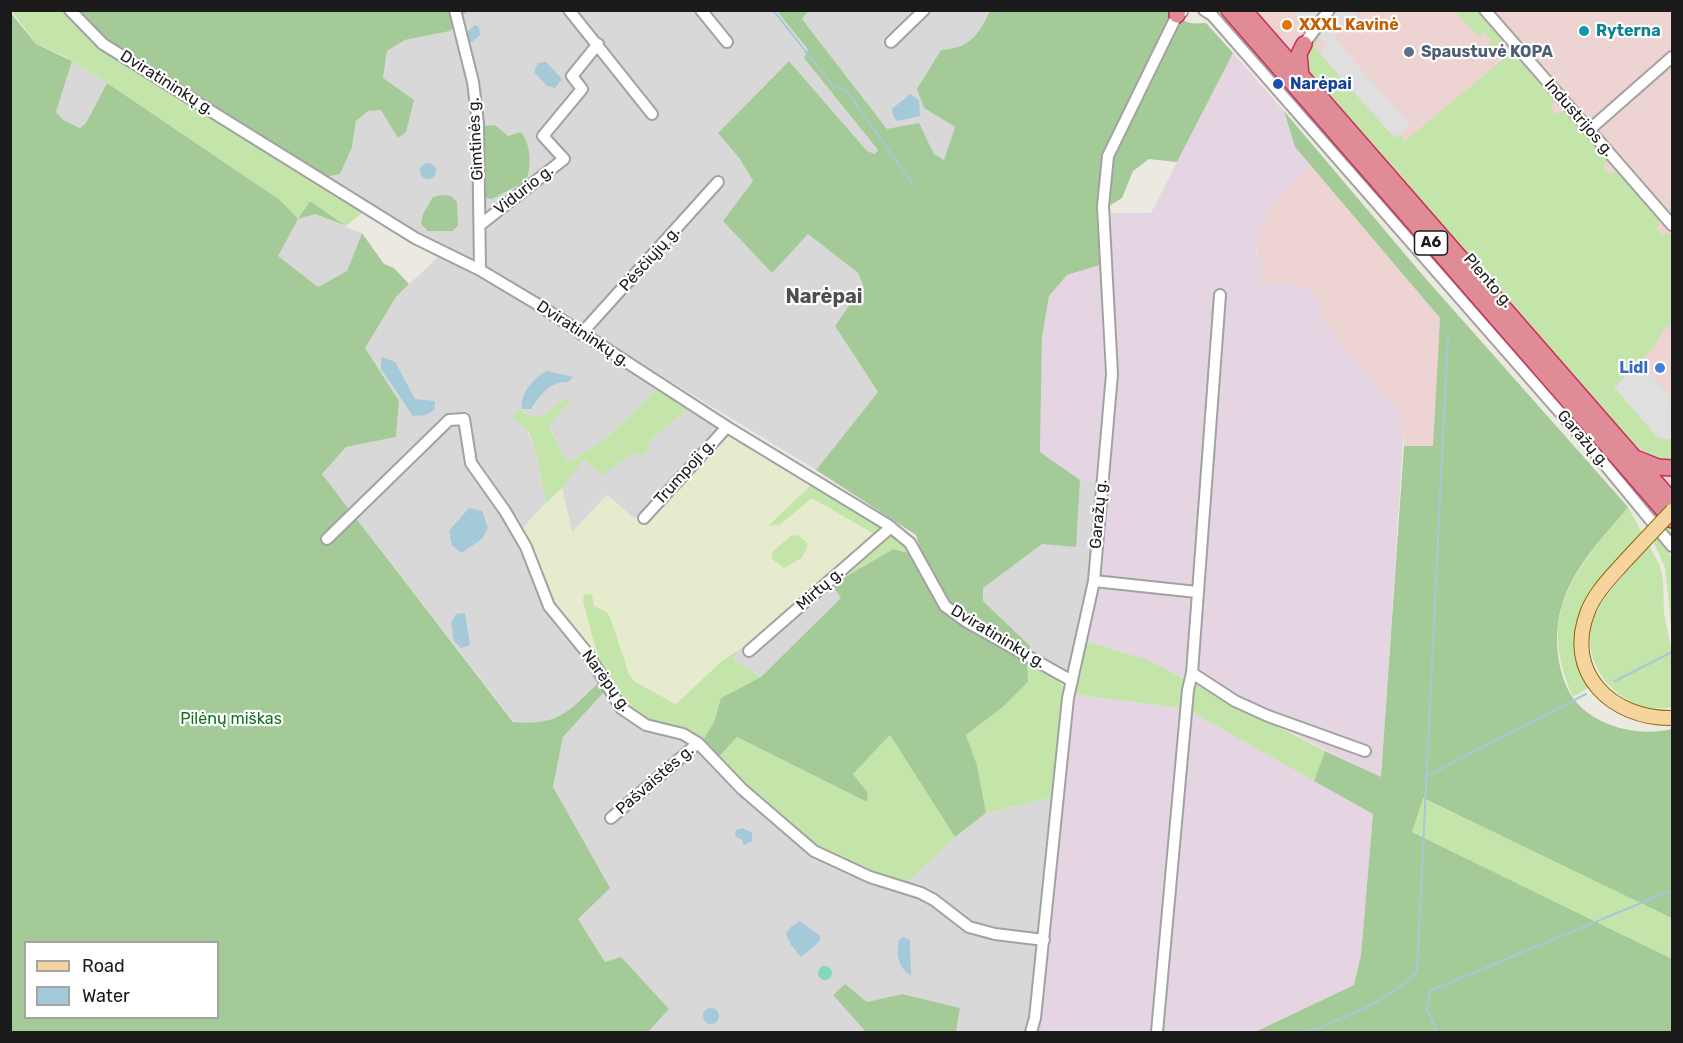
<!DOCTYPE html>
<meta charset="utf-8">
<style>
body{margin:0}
#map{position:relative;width:1683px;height:1043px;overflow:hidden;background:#ece9e1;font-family:Rubik,sans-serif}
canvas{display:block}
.frame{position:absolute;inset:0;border:12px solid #1b1b1b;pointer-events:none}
.legend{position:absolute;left:24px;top:941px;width:195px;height:78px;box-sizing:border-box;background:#fff;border:2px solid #a4a4a4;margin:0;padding:8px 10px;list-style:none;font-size:18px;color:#1b1b1b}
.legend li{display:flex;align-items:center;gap:12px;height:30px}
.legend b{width:30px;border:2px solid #a4a4a4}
</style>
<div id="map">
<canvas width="1683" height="1043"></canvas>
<div class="frame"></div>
<ul class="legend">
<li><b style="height:8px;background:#f6d49d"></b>Road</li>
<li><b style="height:16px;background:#a4c9d8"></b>Water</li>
</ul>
</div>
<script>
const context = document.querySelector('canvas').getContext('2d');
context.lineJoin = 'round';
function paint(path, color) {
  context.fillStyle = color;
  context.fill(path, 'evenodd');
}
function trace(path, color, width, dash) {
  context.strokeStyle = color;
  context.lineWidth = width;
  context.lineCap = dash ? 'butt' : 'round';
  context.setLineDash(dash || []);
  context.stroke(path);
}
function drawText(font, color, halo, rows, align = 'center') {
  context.font = font + ' Rubik,sans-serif';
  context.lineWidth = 4.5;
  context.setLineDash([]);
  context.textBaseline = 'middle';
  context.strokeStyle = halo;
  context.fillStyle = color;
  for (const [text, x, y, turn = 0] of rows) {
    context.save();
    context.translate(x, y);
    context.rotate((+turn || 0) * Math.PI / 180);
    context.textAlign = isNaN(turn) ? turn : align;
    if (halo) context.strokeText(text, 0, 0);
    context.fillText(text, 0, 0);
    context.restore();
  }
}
const residential = new Path2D(`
 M808,10L990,11L978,35L959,49L924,108L955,127L944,160L934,154L925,135L887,129L802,19Z
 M467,11H777L808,51L804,58L878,150L875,154L867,151L789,61L718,133L740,159L753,181L808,234L858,273L863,285L835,326L878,392L816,470L486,269L466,261L319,178L352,147L356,121L368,111L381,109L398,137L383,78L387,51L405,40L450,31Z
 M72,61L107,83L86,123L80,128L63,120L56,112Z
 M314,214L362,233L347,271L318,287L277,256L298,219Z
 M440,255L490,279L658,388L603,441L567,463L549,425L571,398L562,401L541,417L529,415L518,409L535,448L546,503L515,536L533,568L543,599L587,656L600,681L561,717L538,724L514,722L322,474L346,447L396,437L399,401L364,348L396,297Z
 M689,407L716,424L718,429L716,435L635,519L607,495L572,533L562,488L584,458L633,453L649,448L650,441Z
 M1080,480L1096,482L1089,576L1072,675L1028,653L983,601V587L1042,543L1078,491Z
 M823,580L832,585L842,598L761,677L733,659L739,650Z
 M605,691L639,724L686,741L859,876L923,898L967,932L984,937L1040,944L1033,1016L1027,1032H956L960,1008L902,994L867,1002L845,984L833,995L866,1032H648L669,1009L605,962L578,919L553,787L563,737Z
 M1054,797L1042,931L1037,935L987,930L959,917L930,889L906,884L955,837L986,813Z`);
const commercial = new Path2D(`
 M1261,10L1672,11V488L1258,13Z
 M1310,165L1440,318L1433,447L1404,446V427L1399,413L1317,315L1324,308L1306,287L1261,282L1263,258L1258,257L1255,243L1269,210Z`);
const industrial = new Path2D(`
 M1233,53L1284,111L1295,147L1310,165L1269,210L1255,243L1257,257L1263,258L1261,282L1306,287L1324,308L1318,315L1399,413L1404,427L1381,778L1148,660L1086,641L1096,600L1117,378L1110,213H1151Z
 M1100,265L1105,381L1096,482L1080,480L1040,452L1042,337L1049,296L1067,275Z
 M1073,694L1187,709L1373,814L1361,955L1354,985L1255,1032H1035L1040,1019Z`);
const farmland = new Path2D(`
 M729,436L810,486L769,526L780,525L812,497L875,535L739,650L723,660L677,704L635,682L629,674L609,617L594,606L592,595L583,601L601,663L557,609L540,564L522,529L562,488L572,532L607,495L643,526Z`);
const grass = new Path2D(`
 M11,10L67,11L361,210L362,213L346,226L310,201L298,219L280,200L107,83L64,56L36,44Z
 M1331,11H1334L1314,47L1394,138L1399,134L1405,141L1512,52L1554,100L1551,107L1556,114L1565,112L1607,160L1603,166L1609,174L1618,171L1660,221L1656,229L1663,235L1667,233L1672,235V321L1662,332L1655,346L1614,387L1658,438L1672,439V461L1652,457L1632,442L1304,66L1305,56Z
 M1455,11H1477L1502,40L1491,53L1487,47L1492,41L1484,32L1478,37Z
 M1284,89L1622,473L1672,533V537L1282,91Z
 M658,388L689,407L650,441L649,448L640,456L633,453L602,475L584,459L562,488L546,503L535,448L529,432L512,417L518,409L529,415L541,417L562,401L572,398L549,426L567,463L603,441Z
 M810,486C845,505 886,521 909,553L893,549L832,585L823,580L874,534L812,498L780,525L768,526Z
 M1628,507L1660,566L1663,580L1664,614L1672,652V707C1624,717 1576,666 1594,618C1602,598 1618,582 1632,566L1621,555C1582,594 1564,634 1589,687L1573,697C1535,609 1575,573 1628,507Z
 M1642,516L1664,543L1672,560V634L1665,568Z
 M798,535L808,544L802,558L784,568L772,559V552L791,536Z
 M588,594L592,595L594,606L606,612L610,617L629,674L635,682L676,704L723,660L739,650L733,659L761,677L721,698L714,722L702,742C683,734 660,728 642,717C602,693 595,643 583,601L584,595Z
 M1086,641L1148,660L1325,751L1314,781L1187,709L1073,694Z
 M1027,659L1058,680L1063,687L1054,797L986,813L977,765L966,735L1003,707L1028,682Z
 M890,735L955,837L906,884L870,874L807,842L717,759L737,737L867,802L868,793L853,774Z
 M1422,798L1672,917V959L1412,832Z`);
const forest = new Path2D(`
 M70,11H467L450,31L405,40L387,51L383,78L414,100L406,132L398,138L381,110L368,111L356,121L352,147L340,174L319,178L103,44Z
 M777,11H808L802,19L887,129L919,123L934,154L944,160L955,127L924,108L917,89L941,50C971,48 978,35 990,11H1175C1183,24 1191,24 1206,23L1233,53L1177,162L1149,159L1133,171L1122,198L1098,213L1100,265L1067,275L1049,296L1042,337L1040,452L1080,480L1076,547L1042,544L983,588V601L1030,646L1028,653L952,608L926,566L916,535L816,470L878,392L835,326L863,285L858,273L808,234L772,273L723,221L753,181L740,159L718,133L789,61L867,151L875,154L878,150L804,58L808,50Z
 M10,12L36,44L72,61L56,112L63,120L80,128L86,123L107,83L280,200L298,219L310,201L346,226L315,214L298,219L278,256L318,287L347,271L362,233L384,264L394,268L409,284L396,297L365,348L399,401L396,437L346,447L322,474L513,722C561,726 568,711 600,681L605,691L563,737L553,787L610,888L578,919L605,962L621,957L669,1009L648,1032H11ZM26,942H218V1018H26Z
 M1284,111L1426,279L1628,507C1604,537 1573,567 1562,605C1553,632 1556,673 1573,698C1594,727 1639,737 1672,729V918L1423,798L1412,832L1672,959V1032H1255L1354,985L1361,955L1373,814L1314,781L1325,751L1381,777L1404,446H1433L1440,318L1295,147Z
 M495,125L508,136L521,132C531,145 532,166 526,181L492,199L482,197L480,140L484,126Z
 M442,195L451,196L457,202L458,225L453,231H428L421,224L423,214L433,197Z
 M893,549L909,553L950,617L1027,659L1028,682L1003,707L966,735L977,765L986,813L955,837L890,735L853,774L868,793L867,802L737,737L717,759L702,742L714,722L721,698L761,677L841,598L832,585Z
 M845,984L867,1002L902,994L960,1008L956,1032H866L833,995Z`);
const pitch = new Path2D(`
 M818 973a7 7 0 1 1 14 0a7 7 0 1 1-14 0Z`);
const parking = new Path2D(`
 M1293,11H1322L1308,29Z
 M1334,11H1357L1349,24L1344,21L1334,38L1410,125L1395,138L1320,53L1328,45L1319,38Z
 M1637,367L1644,374L1648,371L1671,398L1667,402L1672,406V439L1658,438L1614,387Z`);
const water = new Path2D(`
 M475,25L479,27L480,35L472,42H469L467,32Z
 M546,62L562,79L555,88L547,86L534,72L538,63Z
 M910,94L919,100L920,116L898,121L894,118L892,109Z
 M420 171a8 8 0 1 1 16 0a8 8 0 1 1-16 0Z
 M381,357L395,362L415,399L435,401L434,410L426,415L413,416L381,369Z
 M547,371L573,377L568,382C550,381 541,394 531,409H522C519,395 534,377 547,371Z
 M469,508L482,511L488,528L482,539L461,553L452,545L449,531Z
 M465,613L470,645L461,648L454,641L451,623L456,614Z
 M743,828L752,833V841L744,845L742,840L735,836L736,830Z
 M800,921L820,936V941L801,957L791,945L786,934L791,927Z
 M903,937L910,940L911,976C898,967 896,955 899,940Z
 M703 1016a8 8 0 1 1 16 0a8 8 0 1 1-16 0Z`);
const stream = new Path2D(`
 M773,10L834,87L846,90L914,186
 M997,10L1002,17
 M1615,681L1670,653
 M1427,776L1586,694
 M1307,1032C1351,1015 1381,1005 1417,972L1448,334
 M1437,1032L1427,1009L1430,991L1672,890`);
const minor = new Path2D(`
 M70,10L103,44L415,238L480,270L537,304L727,427L888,525L910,543L945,606L967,622L1072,681
 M455,10L473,82L478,123L480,270
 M569,10L652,114
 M701,10L727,42
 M1204,10L1212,15L1592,449L1672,546
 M1485,10L1672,225
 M891,42L924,10
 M1304,44L1329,10
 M1589,130L1672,57
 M480,225L564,159L543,136L582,89L572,76L598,44
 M581,334L718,182
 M644,518L727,427
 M327,539L449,420L464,419L471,463L505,511L526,547L549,606L588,654L621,708L646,725L683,734L698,743L742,789L814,851L870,877L921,893L934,900L969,927L995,934L1044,940
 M1094,581L1197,592
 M749,651L891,527
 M1192,673L1235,701L1268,716L1365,751
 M611,818L698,743
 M1031,1032L1035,1018L1068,698L1094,581L1112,374L1103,206L1108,156L1177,15L1182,12
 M1157,1032L1188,690L1192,673L1220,295`);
const major = new Path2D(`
 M1626,560C1612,576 1596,591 1588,611C1563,673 1612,719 1672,718`);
const highway = new Path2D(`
 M1229,10L1672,520
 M1244,10L1672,501
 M1177,15L1178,10
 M1301,76L1299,54L1304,44
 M1638,459L1658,467L1672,468`);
const majorBridge = new Path2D(`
 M1626,560L1672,511`);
const markers = [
 [1287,25,6,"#e8710a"],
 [1584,31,6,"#0f9aa8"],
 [1409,52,6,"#5c6f8a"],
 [1278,84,6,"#1a4fb4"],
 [1660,368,6,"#3f7fe0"]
];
const shields = [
 [1431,243,33]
];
const shieldNames = [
 ["A6",1431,243]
];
const foodNames = [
 ["XXXL Kavinė",1299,25]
];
const cultureNames = [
 ["Ryterna",1596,31]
];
const serviceNames = [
 ["Spaustuvė KOPA",1421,52]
];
const streetNames = [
 ["Dviratininkų g.",167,83,32],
 ["Industrijos g.",1579,118,49],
 ["Gimtinės g.",476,139,-93],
 ["Vidurio g.",524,190,-38],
 ["Pėsčiųjų g.",650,259,-48],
 ["Plento g.",1488,281,49],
 ["Dviratininkų g.",583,334,33],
 ["Garažų g.",1583,439,49],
 ["Trumpoji g.",685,472,-48],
 ["Garažų g.",1099,514,-85],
 ["Mirtų g.",820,589,-41],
 ["Dviratininkų g.",998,637,31],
 ["Narėpų g.",606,681,54],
 ["Pašvaistės g.",655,780,-41]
];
const transitNames = [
 ["Narėpai",1290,84]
];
const shopNames = [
 ["Lidl",1648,368]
];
const parkNames = [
 ["Pilėnų miškas",231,719]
];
const quarterNames = [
 ["Narėpai",824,297]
];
paint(residential, '#d9d8d8');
paint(commercial, '#edd3d1');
paint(industrial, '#e5d4e1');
paint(farmland, '#e7ebcd');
paint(grass, '#c3e5a9');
paint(forest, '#a4ca98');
paint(pitch, '#83d8bc');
paint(parking, '#dfdfdf');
paint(water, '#a4c9d8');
trace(stream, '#a4c9d8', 2);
trace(minor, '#a2a2a2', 14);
trace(major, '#8b6708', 16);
trace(highway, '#cc2d5b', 18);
trace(minor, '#fff', 10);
trace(major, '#f6d49d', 14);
trace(highway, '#e08c97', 15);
trace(majorBridge, '#8b6708', 16, []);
trace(majorBridge, '#f6d49d', 14);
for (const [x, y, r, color] of markers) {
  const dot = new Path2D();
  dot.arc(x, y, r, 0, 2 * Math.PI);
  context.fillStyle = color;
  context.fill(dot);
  trace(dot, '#fff', 2);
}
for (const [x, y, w] of shields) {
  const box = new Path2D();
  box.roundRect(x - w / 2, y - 12, w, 24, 4.5);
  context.fillStyle = '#fff';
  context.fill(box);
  trace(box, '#1b1b1b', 1.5);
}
drawText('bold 15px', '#1b1b1b', null, shieldNames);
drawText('bold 16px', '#c56008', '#fff', foodNames, 'left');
drawText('bold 16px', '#0d838f', '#fff', cultureNames, 'left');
drawText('bold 16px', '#4e5e75', '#fff', serviceNames, 'left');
drawText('16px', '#1b1b1b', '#fff', streetNames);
drawText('bold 16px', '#164399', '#fff', transitNames, 'left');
drawText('bold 16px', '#366cbe', '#fff', shopNames, 'right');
drawText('16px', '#11721e', '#fff', parkNames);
drawText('bold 20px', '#4e4e4e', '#fff', quarterNames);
</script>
